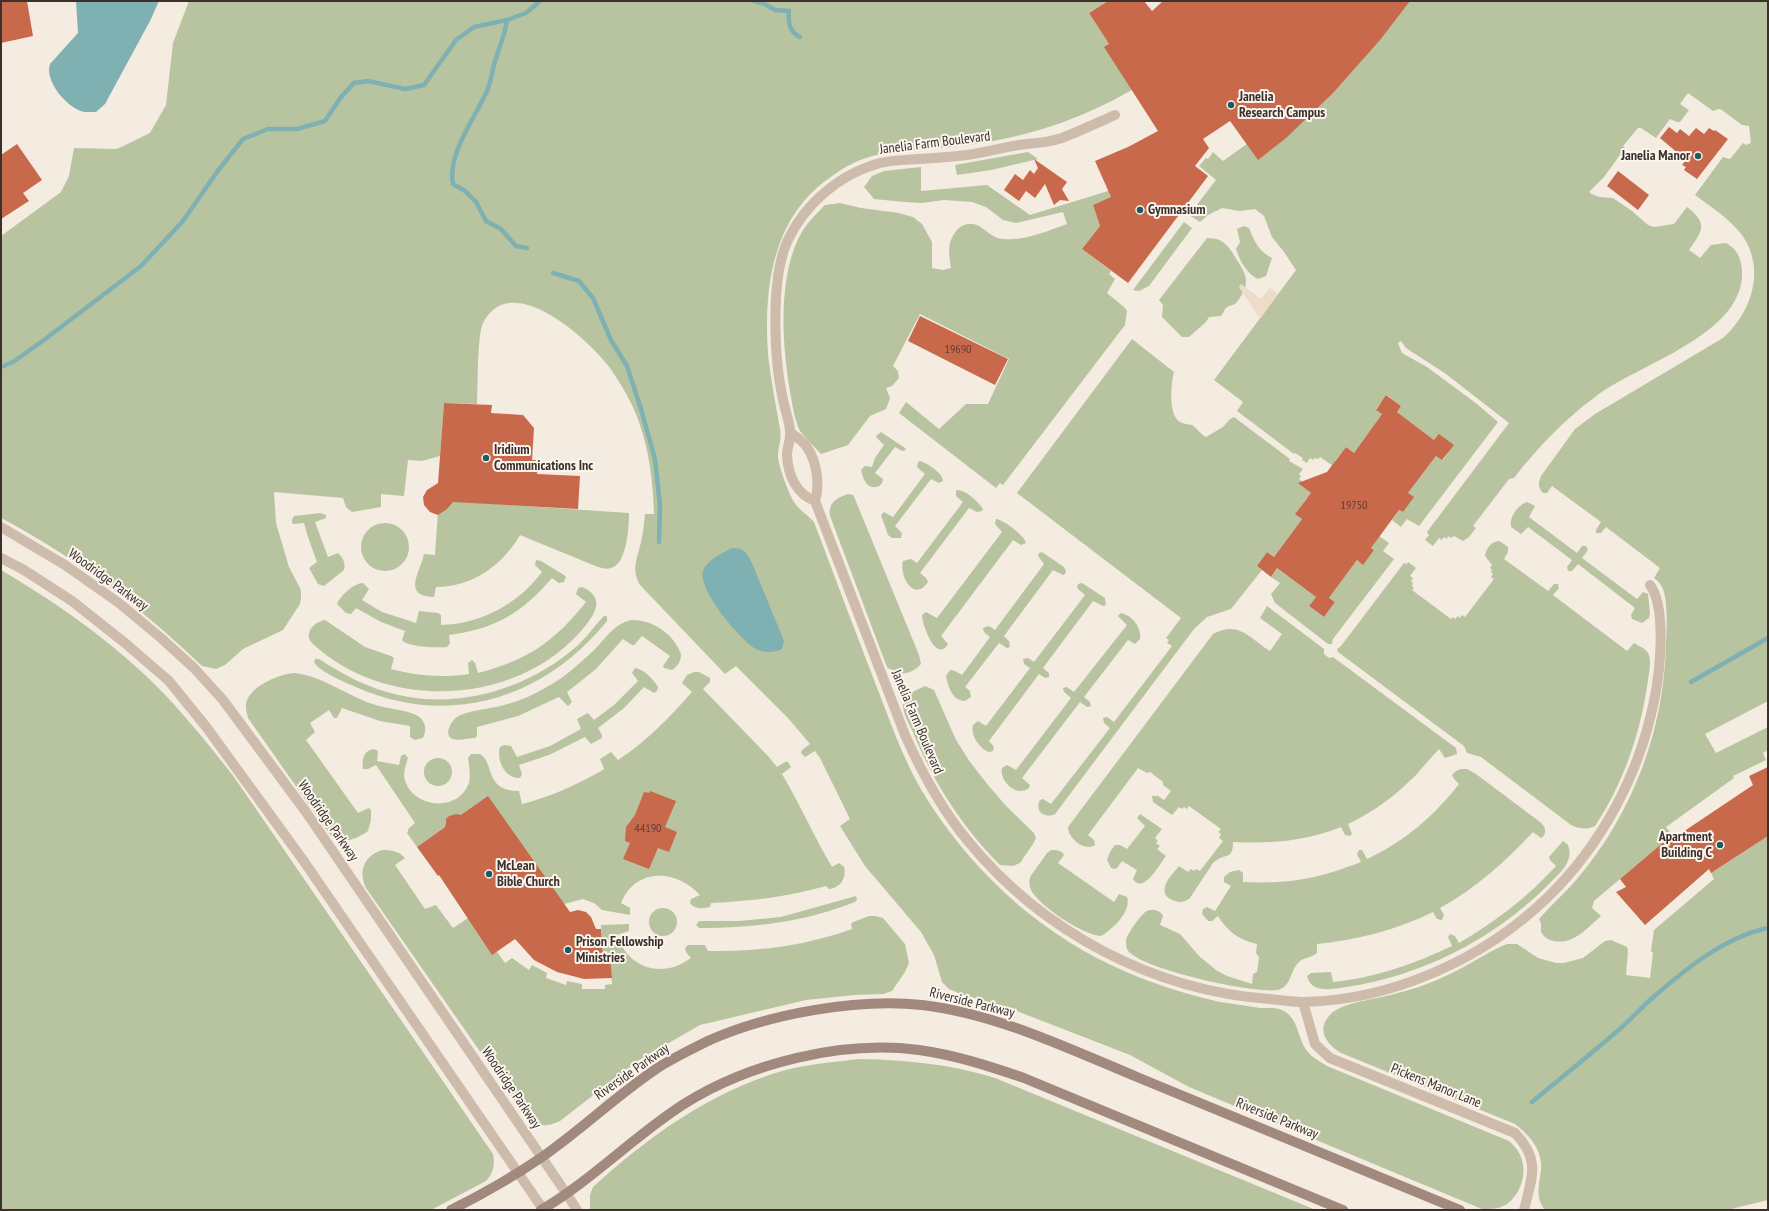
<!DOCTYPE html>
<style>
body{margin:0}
#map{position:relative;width:1769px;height:1211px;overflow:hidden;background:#f4ebe1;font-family:"PT Sans Narrow",sans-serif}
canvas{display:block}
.frame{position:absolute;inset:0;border:2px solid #3b302b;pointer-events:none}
</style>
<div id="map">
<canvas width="1769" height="1211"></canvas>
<div class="frame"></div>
</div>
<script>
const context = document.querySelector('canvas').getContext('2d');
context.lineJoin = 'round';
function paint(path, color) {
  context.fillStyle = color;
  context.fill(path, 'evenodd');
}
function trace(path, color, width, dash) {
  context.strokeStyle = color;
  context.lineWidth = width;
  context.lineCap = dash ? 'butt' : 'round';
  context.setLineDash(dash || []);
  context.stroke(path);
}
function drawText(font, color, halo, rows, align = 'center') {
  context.font = font + ' "PT Sans Narrow",sans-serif';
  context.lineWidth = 4;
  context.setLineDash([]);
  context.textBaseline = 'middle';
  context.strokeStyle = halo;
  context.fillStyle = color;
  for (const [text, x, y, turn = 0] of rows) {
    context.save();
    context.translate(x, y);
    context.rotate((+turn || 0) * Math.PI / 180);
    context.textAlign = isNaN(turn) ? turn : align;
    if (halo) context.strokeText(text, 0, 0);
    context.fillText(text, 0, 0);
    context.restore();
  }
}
const green = new Path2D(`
 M189,1H1108L1089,13L1109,44L1132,90C1087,116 1039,133 988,142C968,145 946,148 926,149C910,150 895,150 881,154C860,158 844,167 828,179C769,221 763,297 769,363C772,385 776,407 780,429C782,439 778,447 778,456C778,465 789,494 794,502C799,510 808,515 814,522C834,575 854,628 874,680C889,718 902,757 922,791C967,866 1034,929 1113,966C1147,982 1184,994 1220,1002C1234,1004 1247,1006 1260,1008C1269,1008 1277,1007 1284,1011C1300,1021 1297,1039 1308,1052C1313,1058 1321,1062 1327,1066L1509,1141C1516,1147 1522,1155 1523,1165C1526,1180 1516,1202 1501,1207C1495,1209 1489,1209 1482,1209L1189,1087L1130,1055L1009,1008L961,994L949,989L942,982L934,955L921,932L865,866L840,826L850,819L820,758L815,751L805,757L801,753L802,750L810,744L788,718L736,666L725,674L640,585C631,569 637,560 641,542C643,533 644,524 645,514H654C653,477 648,439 632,405C626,392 618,380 610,368C589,340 511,268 483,323C477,335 478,388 477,404L444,403L440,456L422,461L408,460L404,496L381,494V507L352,512L346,507L343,498L274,492L276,523L289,567L301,590V598L300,604L283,630L243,649L225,665L216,669L202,666C140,607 77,558 1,518V236L61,192L69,176L74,148L117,149L150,133L166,105L173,43Z
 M1255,1H1768V701L1705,734L1716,753L1768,727V750L1763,753L1766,760L1733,776L1734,778L1666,827L1672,835L1594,901L1592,908L1601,916C1587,928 1574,945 1554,941C1548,940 1544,937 1541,932V923L1539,919C1551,905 1565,893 1577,879C1633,813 1664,730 1666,644C1667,630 1668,598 1662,587C1660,583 1657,580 1654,578L1660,568L1606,527L1601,533H1596V530L1601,522L1552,486L1547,493H1543C1538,487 1538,484 1541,476L1575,429L1595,414L1723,338C1752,312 1766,269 1742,235C1730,219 1711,207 1695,195L1723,157L1730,159L1743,143L1746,145L1751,143L1749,126L1742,125L1722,110L1719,109L1713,111L1688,93L1680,104L1689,110L1680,122H1677L1670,119L1656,138L1641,128H1638L1623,146L1625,148L1604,177L1589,192C1596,198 1604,197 1613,198L1632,211L1648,225L1654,227L1674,224L1687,207C1709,224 1702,231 1689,250L1700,258L1711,245L1726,243C1737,249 1741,258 1742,270C1746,335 1637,364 1595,397C1564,420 1537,448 1514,478L1509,479L1473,526L1476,528L1469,537L1463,541L1454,536L1451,538L1448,536L1447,539L1444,537L1442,540L1439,538L1433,546L1425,540L1429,535L1427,532L1509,423L1446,374L1406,348L1401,341L1398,343L1402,353L1427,367L1477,404L1498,422L1419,526L1407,519L1401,527L1392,520L1399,510L1403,512L1408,493L1436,456L1443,460L1453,445L1434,440L1397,412L1401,406L1387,395L1376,409L1382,414L1354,453L1346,447L1335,461L1336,468L1320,457L1318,459L1315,458L1313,460L1310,458L1307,463L1302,460L1303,458L1295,453L1294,454L1237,411L1243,402L1214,380L1296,270L1284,252L1272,237L1264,216L1255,209L1240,211L1222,208L1208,215L1200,222L1189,215L1216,180L1199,166L1206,158L1208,159L1213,152L1223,161L1247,144L1255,141Z
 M1028,152L1038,159L991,170L957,175L955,165Z
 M921,167V191L987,185L1030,215L1108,191L1139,177L1125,192L1093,205L1100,226L1082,249L1111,271L1109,274L1115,279L1107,293L1124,307L1127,311L1125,325L1003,485L1000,483L996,488L899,413L906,402L939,429L966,404H988L1009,359L920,314L893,366L898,371L899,378L892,386L886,388L890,398L886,409L870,416L848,445L821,454C817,449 800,433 799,429C794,417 792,403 790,391C782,343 777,273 803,230C809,221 817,213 825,205L840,203L861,208L899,213L913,217L922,224L932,242V268L943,270L951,268C950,261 948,251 950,243C954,229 965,219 979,226C987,231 994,239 1004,239C1025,241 1047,231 1067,224L1063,212L1016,223L1003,220L986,207L972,202L944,200L922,203L905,202L874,199L864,187L872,176L884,171Z
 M1184,222L1192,228L1149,286L1139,291L1133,290Z
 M1244,226L1249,228C1254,241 1259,252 1272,258L1266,276L1258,279C1246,273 1240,261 1236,249L1240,242L1237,229Z
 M1207,238C1220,238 1225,242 1232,252C1244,272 1254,280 1237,302C1234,306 1229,305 1226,308C1224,310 1223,314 1221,316L1209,317L1206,322L1189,337H1182L1162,317L1163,305L1159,300Z
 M1132,339L1174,372C1171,383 1168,415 1180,422C1184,424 1188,424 1192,425C1198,429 1200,434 1206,437L1223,427L1230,419L1234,417L1290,459L1289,461L1303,469L1299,474L1301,476L1299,479L1302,481L1300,484L1315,496L1306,499L1296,513L1302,519L1274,557L1267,552L1257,566L1262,570L1231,609L1207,617L1194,629L1055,814C1045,819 1034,811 1040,800L1043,799L1051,804L1110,728L1104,723L1103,718L1107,717L1114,722L1172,646L1167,643L1169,640L1166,638L1181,618L1017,493Z
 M881,432L905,448L906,450L902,451L895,447L875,473L883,479C883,486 874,490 868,485C864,482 862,474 861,470L865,466L872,467L875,458L884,445L876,437L877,435Z
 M920,461C927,463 943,473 943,481L939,483L931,479L895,526L902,533L901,538H892L888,535L881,515L884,512L893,517L925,474L917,467L918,462Z
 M956,490C965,489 979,502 983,509L982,511L977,512L969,508L920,573L926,578L928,582C914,603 899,576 903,561L911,559L917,563L963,502L956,496Z
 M848,494L853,495L855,499L919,655L921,664C911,675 898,677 887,667L830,516C828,502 837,498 848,494Z
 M451,501L629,513C629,527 627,564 611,568C605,570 599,567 593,565L520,535C502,566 472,587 436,587L434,597C401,596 421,571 424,554L435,555L438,512L447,509Z
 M1527,502L1535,506L1529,517L1577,553L1582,546H1586L1588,550L1582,558L1637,599L1643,592L1648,594L1650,613L1649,618L1642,623L1632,619L1631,615L1635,608L1578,564L1572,571H1568L1567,567L1572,560L1528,527L1521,534L1511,527C1509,517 1518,505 1527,502Z
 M320,513L326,515V518L315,522L328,557L338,553C343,558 346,563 344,570L324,586L318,584L309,568L317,562L308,537L304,523L294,524L292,523V520L294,516Z
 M996,519C1004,520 1025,536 1026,543L1021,545L1013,540L941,636L948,644C936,664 922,624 922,615L926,612L937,618L1002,532L995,524Z
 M361 547a24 24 0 1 1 48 0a24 24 0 1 1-48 0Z
 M1379,536L1389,543L1383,551L1394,559L1333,639L1332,644H1328L1275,603L1271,594L1280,583L1271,577L1277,568L1316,597L1309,606L1324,617L1335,602L1329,598L1357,560L1363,564L1374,550L1371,548Z
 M1498,541L1501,542L1508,547V552L1504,559L1548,591L1554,584H1558L1559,588L1553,595L1627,651L1634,643C1639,646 1645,648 1648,653C1652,660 1649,673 1648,680C1641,731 1624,783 1595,826C1586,830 1580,829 1571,825L1481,757L1467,753L1464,746L1338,652L1337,649L1341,646L1404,563L1407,564L1408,562L1416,568L1410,576L1413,578L1411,581L1413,583L1412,586L1414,588L1412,590L1451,619L1453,617L1455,619L1458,616L1460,618L1462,615L1465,617L1494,579L1491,577L1493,574L1491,572L1492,570L1490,568L1492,565L1485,556C1486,549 1491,542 1498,541Z
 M1042,552L1064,567L1066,571L1065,574L1063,575L1053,570L1004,636L1009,641L1010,647L1007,648L999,643L965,687L970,691L971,697L965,701C953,701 948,687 946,676L950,670L955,671L962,675L990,637L984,632L983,628L989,626L995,630L1044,564L1038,556L1039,553Z
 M536,560L541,561L564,575L566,577L564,582L559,583L552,578C522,613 495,629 449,635L450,643L447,647C437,648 407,647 402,640L405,631L381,622L356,608L351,614L346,613L337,604C340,596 354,583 363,583L369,589L362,600L382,612L416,623L419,611L438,613L441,615V625C481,624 518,604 542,572L535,565Z
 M1,570C52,600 100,633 144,674C177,705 206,741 234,777L493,1154C495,1165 494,1172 486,1181L431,1210H1Z
 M1082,583L1105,598L1106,605L1103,606L1093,601L1043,668L1049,673V677L1045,678L1039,674L989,741L994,747L993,751L989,752C980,749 970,735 973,725L978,721L986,726L1030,668L1024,664L1023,659L1028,658L1034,662L1085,595L1077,588L1078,584Z
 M582,587C603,596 598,610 586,625C522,706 389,713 314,645C302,635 313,622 325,620L365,647L391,656L394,658L391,669C417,676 442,678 469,674L468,663L472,660L475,663L478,673C528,660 554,642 586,602L576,594L578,588Z
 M1267,606L1324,649V654L1329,658L1333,657L1456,748L1457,754L1445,758L1439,749C1431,757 1424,766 1416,775C1396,795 1374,812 1348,824L1352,834L1350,836L1345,835L1341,827C1306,841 1271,844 1233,842C1233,861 1225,852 1213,863L1190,898C1182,905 1174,902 1166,896C1161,884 1172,875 1179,866L1188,872L1191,869L1194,871L1196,869L1200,871L1223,841L1219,838L1221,834L1218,832L1221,829L1189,806L1187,809L1184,807L1182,809L1179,807L1172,815L1153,802L1152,796H1158L1164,800L1171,791L1163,785V782L1150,772L1147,773L1138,768L1088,835L1094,840L1095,845C1084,852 1068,838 1068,827L1213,634C1239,620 1250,639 1270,651L1282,634L1260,618Z
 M1121,613C1132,615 1142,628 1140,639L1135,644L1128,640L1084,697L1090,702L1091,706L1087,707L1080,702L1022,778L1030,785L1029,788C1017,798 999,781 1002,768L1007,765L1016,770L1071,698L1064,692L1063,688L1067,687L1074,692L1127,625L1118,616Z
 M604,616H607V621C545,698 451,728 358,688C347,683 319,672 314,662L315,659H319C341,673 362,685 387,692C453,712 527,690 577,646C587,637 594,626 604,616Z
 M631,620C652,619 674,634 681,654C681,661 678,666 672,670L664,668L663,666L670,656L642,636L634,645H632L623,639L596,669L567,692L572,702L568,706L559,697L518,716L477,727V736L475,738C469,738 459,741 453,739C443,736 451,721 457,717C468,710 491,709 504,705C521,701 537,693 552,684C566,676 580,663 592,652C605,640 613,624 631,620Z
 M635,668C644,669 654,680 658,687L657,691L654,693L644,687L624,708L598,728L602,735V738L591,744L585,737L549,755L519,765L522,774L520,778C505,779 496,760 500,747L504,745L511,746L517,757L550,746L581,729L577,719L588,713L594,720L614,705L638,681L632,673Z
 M694,672H699L710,678V682L703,689L768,756L777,767L785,762H788L791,767L782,774C800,804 814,837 832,867L839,863L844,867C847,878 840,888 829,889L826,886C787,897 750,901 711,903L710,907C703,909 694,909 690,903L691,899L700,895C676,869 636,867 621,903L630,908V915L602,910L594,903L583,899L564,904L459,815L449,816L445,822V827L417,847L407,833L409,828L415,823L376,765L368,769H363C362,759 363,751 374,749L378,751L377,761L399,765L401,756L405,754L408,758C406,764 404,770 404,776C409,808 458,814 469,783C471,775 469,766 468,758L471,754H480C495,763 484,791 519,791L522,804C550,797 576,785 601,771L604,769L600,759L611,752L618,760C647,741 670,717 692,692L682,683L687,675Z
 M295,673C326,677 349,698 379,706C391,709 407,710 418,716C426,722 427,730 423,738L415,740L410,737V726L380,721L342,708L337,718H334L329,710L310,723L315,732L306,740L358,813L369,808L371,810V820L368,831C356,839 344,845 331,836L248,718C247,713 245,708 246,703C251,685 280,674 295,673Z
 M925,686L934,690L956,740L970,762L988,785L1007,807L1034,833L1036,838L1033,844L1020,863L1013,866L1000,865C962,827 932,780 912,730C908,722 903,713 903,705C903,700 905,697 908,694Z
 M424 772a14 14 0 1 1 28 0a14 14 0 1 1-28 0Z
 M1461,769H1467L1476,774L1540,822C1545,826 1547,831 1543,837L1541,838L1533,832C1505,862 1476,888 1440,908L1444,915L1442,920L1437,919L1433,912C1396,930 1358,940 1317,944V953C1312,958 1303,957 1298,963C1290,971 1291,988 1277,990C1254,994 1135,968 1127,949C1126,946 1126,943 1126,940C1127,934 1142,913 1147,911C1153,908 1161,911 1163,916L1160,925L1180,934L1199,956L1216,970L1227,976L1252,984L1253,974L1257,972L1259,957L1256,953L1257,944C1239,940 1228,932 1218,916L1212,921H1208L1202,914L1203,909L1207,907L1215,911L1231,886L1224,882V877L1230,872L1239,870L1243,873V882C1290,884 1317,879 1361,862L1357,854L1359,850H1362L1367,859C1404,842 1434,816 1459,784L1454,779L1452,775L1456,771Z
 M1140,814L1162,829L1155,838L1158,841L1156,843L1160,846L1157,849L1166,856C1160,864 1143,895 1133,879L1137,870L1122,861L1117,868L1114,869L1111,868L1107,860L1110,852L1115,845H1120L1127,849L1145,826L1137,818Z
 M1768,836V1200L1727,1210H1545C1535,1197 1539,1186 1541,1171C1543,1150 1530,1136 1515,1124L1341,1053C1328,1045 1316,1031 1329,1016C1339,1003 1371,1000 1386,996C1408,991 1430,984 1450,974C1469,965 1487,952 1507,944H1517L1538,958L1556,963H1564L1583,958L1605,941L1611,940L1627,947L1628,951L1626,975L1650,978L1653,953L1651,951L1654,930L1714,879L1711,873Z
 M1563,841L1568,845C1575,863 1557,875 1546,887C1492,940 1421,976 1346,987C1332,989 1311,994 1307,976L1311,973L1331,972L1333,982C1375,978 1414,964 1452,946L1448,937L1450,934L1455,936L1459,943C1495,922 1528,897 1556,866L1550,860L1549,857Z
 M382,850C391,850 399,851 405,858L395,865L425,909L436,905L453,928L471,916L505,963L512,958L529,970L532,965L547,973L546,978L566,985L567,981L582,984V989H605V985L612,984L610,956H603L601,925L629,924V931L617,935C628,969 663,979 691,958L686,952L685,948L688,945H705L708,951C757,952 805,946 852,929L851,924L853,922L869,916H875L883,918L905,944L909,963L905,972L892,991L883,994L855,995L806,1000L700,1025L636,1062L560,1121C547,1127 539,1127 527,1119L366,888C358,871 364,856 382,850Z
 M1051,850C1057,850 1061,850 1064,855L1058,863L1114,902L1119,894L1127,897C1132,911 1112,930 1101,936C1083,935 1039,906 1031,890C1029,885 1029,882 1030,877L1047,853Z
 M856,896L857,900L855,902C805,922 753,928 699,928L696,925L699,921H739L781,917Z
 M649 922a14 14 0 1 1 28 0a14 14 0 1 1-28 0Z
 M860,1059C907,1060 950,1064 995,1078L1316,1210H588L590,1209V1195L593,1187C648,1137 710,1092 782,1071C808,1064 834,1062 860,1059Z`);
const plaza = new Path2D(`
 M1241,284L1261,299L1270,288L1278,294L1260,319L1239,287Z`);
const water = new Path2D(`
 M76,1H159L150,21L105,104L96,112C92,112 88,112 84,112C67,108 44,81 50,64L78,33Z
 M732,548C743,547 747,553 752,563L784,641L782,649C775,653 763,653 756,649C740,640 697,589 703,571C707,560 722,553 732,548Z`);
const stream = new Path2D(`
 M754,1L763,3L775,10L789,11C788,22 789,32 800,37
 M507,20C505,35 499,48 495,61C492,71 491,82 487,91C475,118 447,154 453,184L465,191L476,202L486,221L501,229L516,246L527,248
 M553,273L579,281L593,298L611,340L627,366L641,409L655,459L660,505L659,542
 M1,367L13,362L44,340L141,266L183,221L217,172L243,139L268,129H297L325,121L341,97L354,83L368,81L405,89L424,85L456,40L474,27L507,20L526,13L540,1
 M1691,682L1768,638
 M1532,1102C1562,1077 1592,1053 1621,1028C1631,1019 1640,1009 1650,1000C1683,971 1724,937 1768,928`);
const building = new Path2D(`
 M1,1H27L33,36L1,43Z
 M1108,1H1144L1152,11L1163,1H1410L1380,40L1333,93L1286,138L1258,160L1230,121L1203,139L1209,148L1195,166L1208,176L1128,283L1082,249L1100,226L1093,205L1111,197L1095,161L1128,147L1158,131L1104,47L1109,44L1089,13Z
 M1669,127L1677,133L1680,129L1689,136L1696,128L1704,134L1709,128L1714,131L1715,130L1728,139L1697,179L1684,170L1686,167L1682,165L1686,160L1660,138Z
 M17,144L42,180L23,193L29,201L1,219V155Z
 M1034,159L1067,182L1062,189L1069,201L1060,200L1054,205L1045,184L1035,198L1026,191L1019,201L1004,190L1015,174L1023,180L1030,170L1034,174L1038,168Z
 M1618,171L1649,195L1638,210L1607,186Z
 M920,316L1008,359L995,385L908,341Z
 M1386,395L1401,406L1397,412L1434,440L1439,434L1454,445L1442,460L1436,456L1408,493L1414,497L1403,512L1399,510L1371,548L1374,550L1363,565L1357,560L1329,598L1335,602L1324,617L1309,606L1316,597L1277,568L1271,577L1257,566L1267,552L1274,557L1302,519L1295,514L1311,493L1298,483L1327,472L1346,447L1354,453L1382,414L1376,410Z
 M444,403L492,405L491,413L523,415L534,428L532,460H538L537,474L580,476L578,509L453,502L447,509L438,515L430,512L424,505L423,497L427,490L438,483Z
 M1768,767V836L1711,873L1709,869L1645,925L1616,892L1626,887L1620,879L1672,835L1674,838L1753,785L1749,776Z
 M650,791L676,801L665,827L677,832L669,852L658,848L649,869L623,859L630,843L625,841L626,827L635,815L644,792L649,793Z
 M488,796L570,912L578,910L586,912L591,917L596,929H601L603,956H610L612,978L584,979L557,972L534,960L515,939L492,955L439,875L438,876L417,847L445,827L446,819L449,816L456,814L461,815Z`);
const minor = new Path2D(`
 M791,433C796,437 803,441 807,447C817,462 820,485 815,501L905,735C922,773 941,809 968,841C1042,932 1154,991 1270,999C1281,1000 1293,1002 1304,1002C1393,1000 1484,959 1548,897C1602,844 1639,775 1654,701C1660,673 1667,608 1650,585
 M815,501C796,494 788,475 787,455C787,447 791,440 790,432C790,423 786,413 784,404C774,363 770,281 787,242C805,203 840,174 880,163C893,160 906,160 919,159C935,158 951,157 967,155C987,152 1007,146 1027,144C1039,143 1050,142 1062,138C1080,131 1097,123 1115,115
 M1303,1002L1315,1044L1330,1058L1515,1133C1541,1160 1532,1177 1524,1210
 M566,1193L577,1210`);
const tertiary = new Path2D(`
 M1,527L65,565L119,603L161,638L194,668L223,700L306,812L566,1193
 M1,558L24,570L72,601L125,643L169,681L207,728L303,860L543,1209`);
const secondary = new Path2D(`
 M451,1210C483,1194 513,1177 542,1157C582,1129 616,1096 656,1069C673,1058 692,1049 710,1040C769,1014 857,998 922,1005C997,1014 1067,1048 1137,1077C1245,1121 1352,1166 1460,1210
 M541,1210C592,1180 634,1136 684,1104C749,1063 842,1040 919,1050C955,1055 989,1066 1024,1078L1343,1210`);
const markers = [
 [1231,105,4,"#1f5a5e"],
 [1698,156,4,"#1f5a5e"],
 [1140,210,4,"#1f5a5e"],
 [486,458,4,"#1f5a5e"],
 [1720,845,4,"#1f5a5e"],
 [489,874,4,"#1f5a5e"],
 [568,950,4,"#1f5a5e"]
];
const numberNames = [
 ["19690",958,350],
 ["19750",1354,506],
 ["44190",648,829]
];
const poiNames = [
 ["Janelia",1239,97],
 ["Research Campus",1239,113],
 ["Janelia Manor",1690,156,"right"],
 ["Gymnasium",1148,210],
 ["Iridium",494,450],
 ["Communications Inc",494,466],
 ["Apartment",1712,837,"right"],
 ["Building C",1712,853,"right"],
 ["McLean",497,866],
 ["Bible Church",497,882],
 ["Prison Fellowship",576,942],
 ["Ministries",576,958]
];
const streetNames = [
 ["Janelia Farm Boulevard",935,143,-7],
 ["Woodridge Parkway",108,580,36],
 ["Janelia Farm Boulevard",917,722,67],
 ["Woodridge Parkway",328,821,55],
 ["Riverside Parkway",972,1003,14],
 ["Riverside Parkway",632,1072,-35],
 ["Pickens Manor Lane",1436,1086,22],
 ["Woodridge Parkway",511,1088,56],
 ["Riverside Parkway",1277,1119,22]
];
paint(green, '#b8c4a0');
paint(plaza, '#ecdcc8');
paint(water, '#7fb0b2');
trace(stream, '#7fb0b2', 4.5);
paint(building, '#c8694b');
trace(minor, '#cdbbac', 10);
trace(tertiary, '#cdbbac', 10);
trace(secondary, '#a18a7d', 10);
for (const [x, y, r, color] of markers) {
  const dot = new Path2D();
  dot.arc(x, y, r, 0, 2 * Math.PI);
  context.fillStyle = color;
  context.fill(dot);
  trace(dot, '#fbf5ee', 1.5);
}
drawText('12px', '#5e3e33', null, numberNames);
drawText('bold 14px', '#3b302b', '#fbf5ee', poiNames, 'left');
drawText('14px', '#3b302b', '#fbf5ee', streetNames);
</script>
